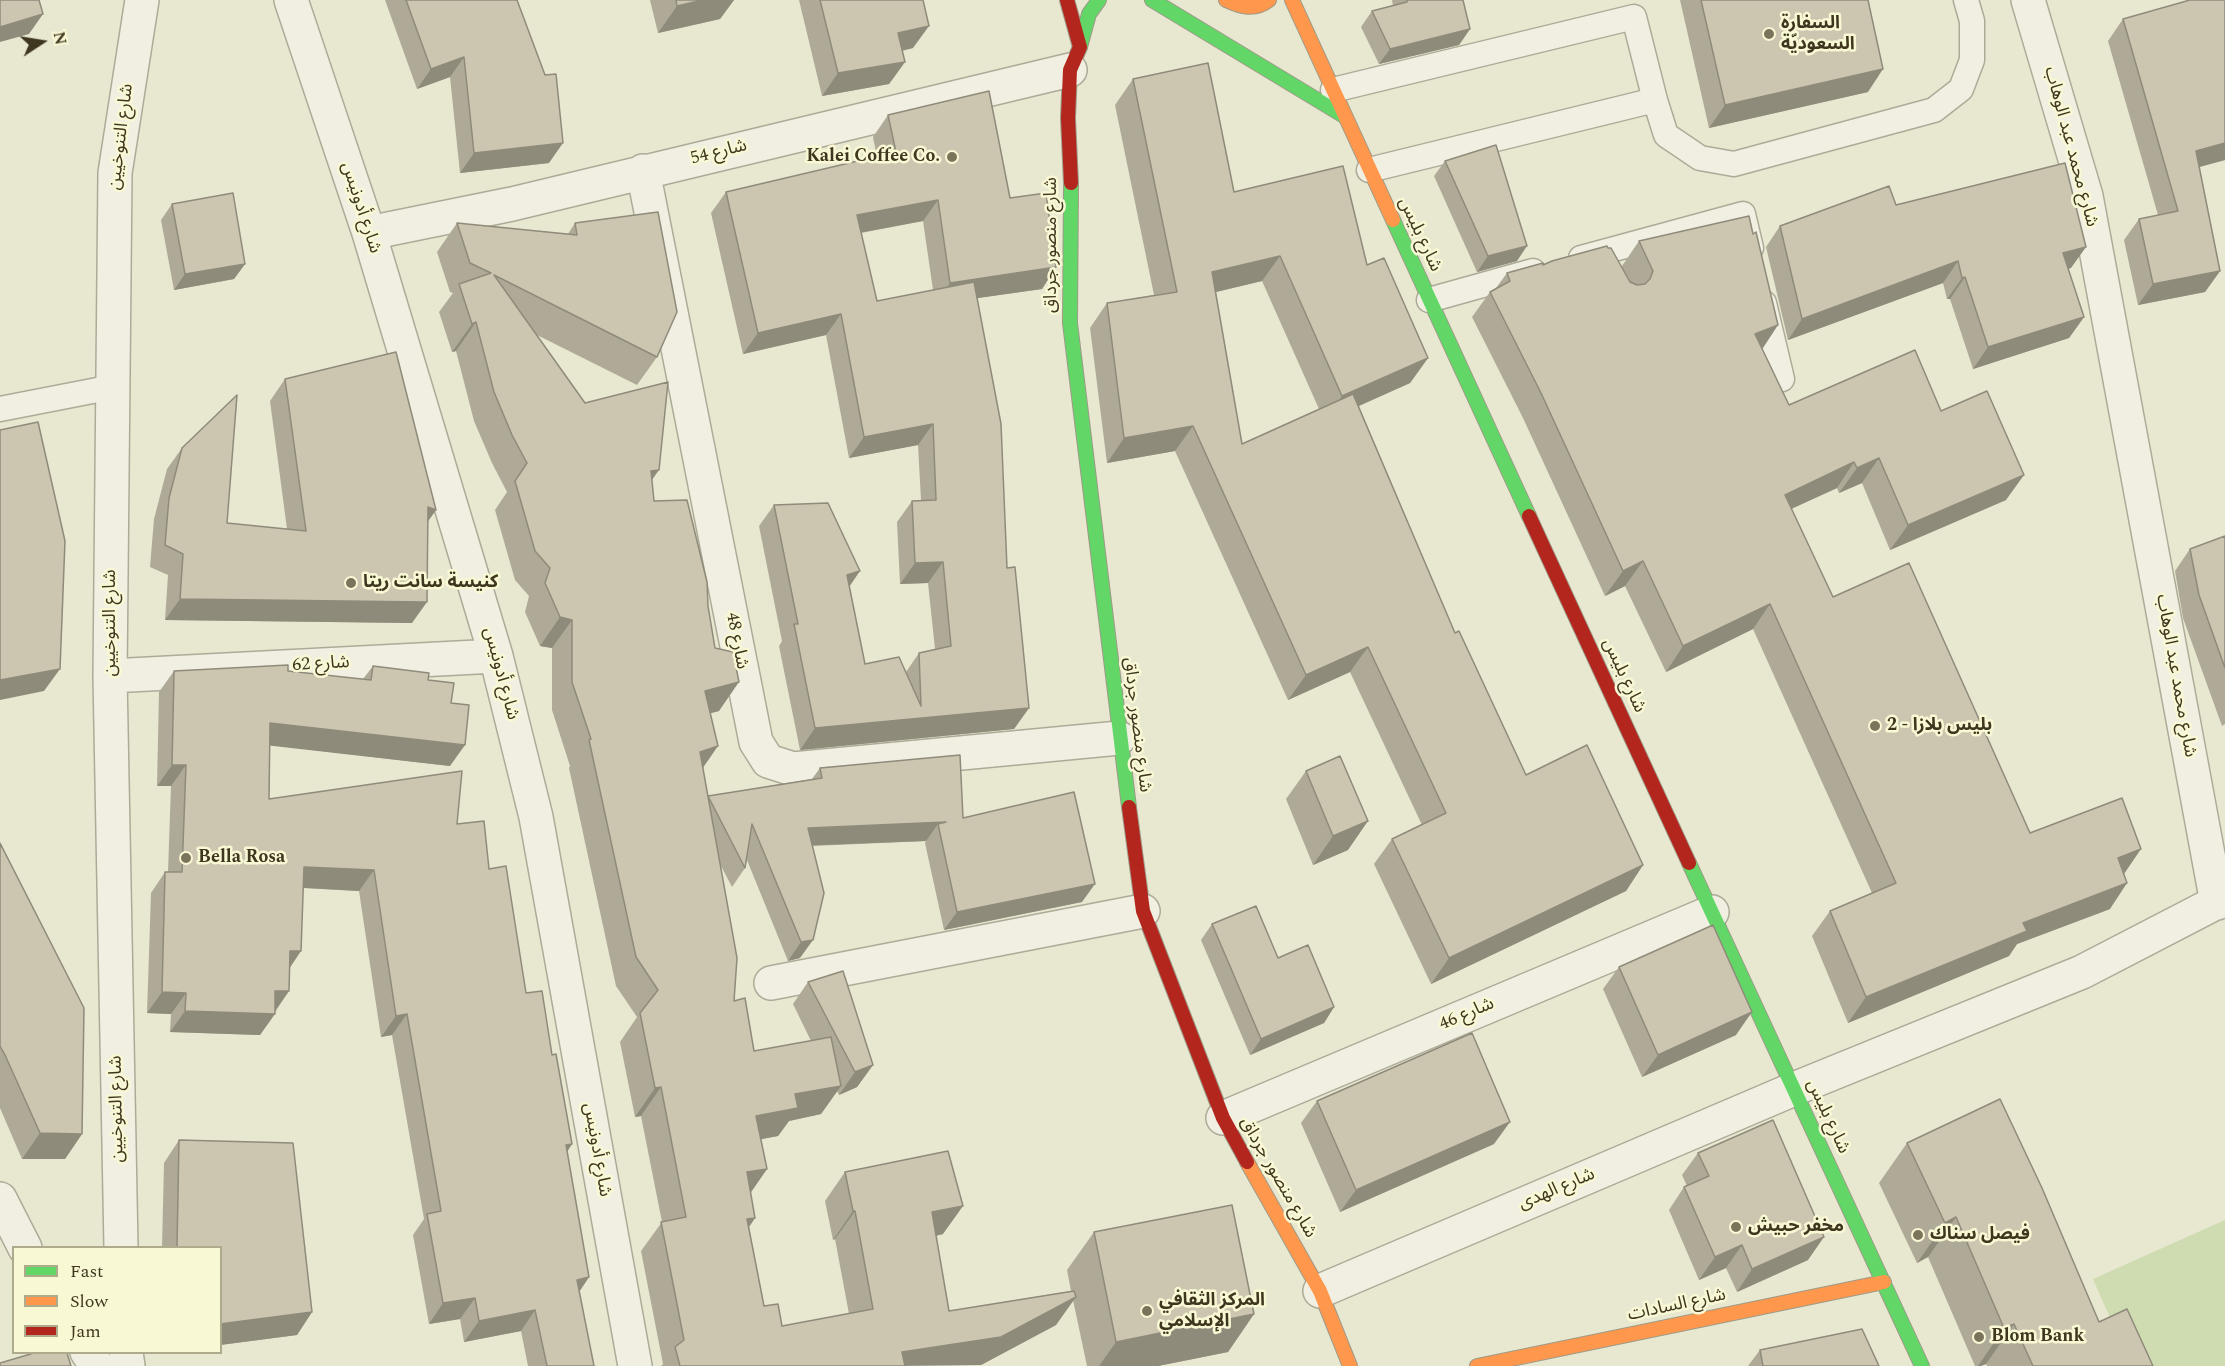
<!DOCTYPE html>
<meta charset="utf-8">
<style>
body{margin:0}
#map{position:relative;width:2225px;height:1366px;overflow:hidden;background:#e8e7d0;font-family:Spectral,serif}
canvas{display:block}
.legend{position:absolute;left:12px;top:1246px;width:210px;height:108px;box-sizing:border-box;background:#f9f8d5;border:2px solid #aeaa8c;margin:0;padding:8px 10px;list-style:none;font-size:18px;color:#3e361e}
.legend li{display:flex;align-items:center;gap:12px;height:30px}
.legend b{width:30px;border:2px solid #aeaa8c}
.north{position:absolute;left:12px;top:12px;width:60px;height:60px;-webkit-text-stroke:4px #f9f8d5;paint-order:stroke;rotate:78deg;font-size:16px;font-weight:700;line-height:24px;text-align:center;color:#3e361e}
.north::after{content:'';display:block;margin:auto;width:21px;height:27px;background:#3e361e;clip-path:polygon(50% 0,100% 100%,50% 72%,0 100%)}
</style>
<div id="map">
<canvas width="2225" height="1366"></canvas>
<ul class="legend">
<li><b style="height:8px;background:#63d668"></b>Fast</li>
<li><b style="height:8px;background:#ff974d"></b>Slow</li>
<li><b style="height:8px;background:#b3261e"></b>Jam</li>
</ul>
<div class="north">N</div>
</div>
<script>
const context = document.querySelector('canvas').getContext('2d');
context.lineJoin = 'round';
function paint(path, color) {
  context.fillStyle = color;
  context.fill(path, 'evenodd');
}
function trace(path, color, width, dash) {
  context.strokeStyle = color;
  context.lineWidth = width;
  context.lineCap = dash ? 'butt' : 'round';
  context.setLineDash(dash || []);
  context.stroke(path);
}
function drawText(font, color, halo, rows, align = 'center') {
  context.font = font + ' Spectral,"Noto Sans Arabic",serif';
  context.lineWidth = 5;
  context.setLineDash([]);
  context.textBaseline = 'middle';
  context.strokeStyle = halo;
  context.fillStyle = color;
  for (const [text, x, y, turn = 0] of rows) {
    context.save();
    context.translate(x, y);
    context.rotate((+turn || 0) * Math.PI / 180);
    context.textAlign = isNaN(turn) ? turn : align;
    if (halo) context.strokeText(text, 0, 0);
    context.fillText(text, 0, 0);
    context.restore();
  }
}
const green = new Path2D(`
 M2225,1220V1366H2131L2093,1279Z`);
const lane = new Path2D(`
 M1333,90L1634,17L1655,100
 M1369,170L1655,100L1666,135L1700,158L1734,164L1934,110L1961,89L1972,60V21L1966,0
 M1581,258L1743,214L1751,248
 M1429,300L1533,271
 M1764,303L1782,379
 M0,409L113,387`);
const street = new Path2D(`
 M291,0L369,233L496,656L536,817L635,1366
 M2028,0L2086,196L2217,903
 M643,171L756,742L768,761L793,769L1119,738
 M369,233L512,204L1070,70
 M110,676L496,656
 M771,983L1143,911
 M1223,1118L1712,912
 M0,1199L25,1248
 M121,1248L110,676L115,173L142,0
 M1320,1291L1794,1089L2082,972L2225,898
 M87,1352L97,1366
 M126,1352L128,1366`);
const fast = new Path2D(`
 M1152,0L1344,116
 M1080,47L1089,14L1099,0
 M1071,183L1070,323L1129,807
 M1393,220L1529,516
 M1689,863L1922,1366`);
const slow = new Path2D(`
 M1226,0C1241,7 1255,11 1269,0
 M1292,0L1393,220
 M1247,1162L1320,1291L1350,1366
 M1477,1366L1884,1282`);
const jam = new Path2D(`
 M1067,0L1080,47L1070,70L1068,118L1071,183
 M1529,516L1689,863
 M1129,807L1143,911L1223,1118L1247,1162`);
const wall = new Path2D(`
 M385,0H517L549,163L460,173L450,77L417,89Z
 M650,0H734L720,19L658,33Z
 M799,0H923L913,48L902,51L905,62L889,84L822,96Z
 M1392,0H1463L1470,29L1459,45L1379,64L1361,27L1372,11L1393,6Z
 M1680,0H1868V92L1709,128Z
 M2225,0V160L2199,167L2220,271L2205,292L2138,305L2124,240L2139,219L2158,215L2108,41L2123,19Z
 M1133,79L1234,192L1367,265L1428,358L1410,383L1359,406L1455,633L1526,775L1643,865L1626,891L1431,984L1374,864L1392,839L1422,825L1350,672L1288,700L1175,451L1107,463L1090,328L1107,303L1154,295L1115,105ZM1262,281L1319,409L1242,444L1216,292Z
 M888,115L1010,198L1056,267L1042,289L977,298L1007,568L1029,708L1014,729L800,750L779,646L782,641L759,526L774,505L849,586L865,664L906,672L919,653L935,649L928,583L900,584L897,522L912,501L921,500L918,445L849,458L826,335L743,354L711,213L726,192L877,157L873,137ZM923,221L933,290L877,301L861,233Z
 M1445,161L1517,261L1477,272L1434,176Z
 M172,204L245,264L234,279L174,290L161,220Z
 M1896,205L2071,268L2068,269L2084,317L2069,338L1973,369L1950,299H1947L1943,283L1788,340L1766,247L1780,226Z
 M457,223L568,234L575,223L657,357L637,385L537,335L585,403L652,480L654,501L708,606L719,711L711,713L703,768L708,796L812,779L820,768L963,818L1082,902L944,930L925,843L926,841L812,846L800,958L788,961L747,860L745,868L732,887L720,864L734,1001L754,1051L811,1041L793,1004L808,982L873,1065L857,1087L839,1095L837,1091L821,1114L789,1121L778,1136L761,1139L767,1169L750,1193L755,1218L749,1227L764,1306L782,1326L849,1314L835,1239L833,1240L825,1201L845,1172L943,1234L936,1236L949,1311L1071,1291L1067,1270L1094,1232L1254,1314L1228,1352L1158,1366H1087L1073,1300L1056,1325L981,1365L661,1366L663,1364L641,1251L662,1222L641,1116L635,1117L620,1042L637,1017L616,986L569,768L570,766L552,710V648L540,646L525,612L529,596L515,580L495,510L507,492L492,463L474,421L456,351L452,352L439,312L453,293L450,292L437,252Z
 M1639,241L1762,348L1789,405L1941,411L2006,500L1890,550L1862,483L1839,493L1837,488L1791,509L1833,597L2030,833L2124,874L2110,909L2017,944L2009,956L1848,1023L1812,936L1830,911L1872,893L1753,629L1666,672L1625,586L1605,596L1523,418L1472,317L1490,292L1496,288L1507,273L1543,265L1622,266Z
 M285,379L436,510L428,521L412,623L165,620L168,575L150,567L154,519L167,469L182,448L227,523L287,529L270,401Z
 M2225,536V724L2222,726L2183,618L2175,571L2190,549Z
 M373,666L428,680L451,703L450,766L270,745L269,799L457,824L489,869L526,993L552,1055L572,1144L567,1152L589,1277L579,1292L594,1366H528L521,1331L464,1342L460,1319L429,1324L413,1235L424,1219L392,1035L381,1037L359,891L303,888L289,968V991L260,1035L170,1032L171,1014L147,1013L151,893L165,872H168L171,786H157L159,692L174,671H288L363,679Z
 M1306,771L1348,850L1313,865L1286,799Z
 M0,843L82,1134L65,1159H22L0,1108Z
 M1212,924L1278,958L1334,1007L1324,1023L1250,1055L1201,940Z
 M1619,967L1736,1035L1642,1077L1603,989Z
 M1317,1101L1494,1144L1340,1212L1301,1123Z
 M179,1140L312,1312L297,1335L220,1345V1248H162L164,1163Z
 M1907,1143L2099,1322L2153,1366H1987L1986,1364L1981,1366H1975L1928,1257L1917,1263L1879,1183Z
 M1698,1153L1808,1260L1737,1292L1726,1268L1699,1280L1669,1210L1684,1187L1687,1186L1682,1175Z
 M1760,1350L1879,1366H1748Z`);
const shadedWall = new Path2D(`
 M703,0H734L720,19L658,33L677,6Z
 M43,14L29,34L0,42V27Z
 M929,26L913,48L882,55L898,33Z
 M1470,29L1459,45L1379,64L1390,49Z
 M464,57L450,77L417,89L431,69Z
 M905,62L889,84L822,96L838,73Z
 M1883,69L1868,92L1709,128L1725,105Z
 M563,143L549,163L460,173L474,153Z
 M2225,143V160L2181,172L2196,151Z
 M938,200L923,221L842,236L857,215Z
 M1527,246L1517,261L1477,272L1488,256Z
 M2086,247L2071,268L2048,274L2063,253Z
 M1280,256L1262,281L1195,297L1212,272Z
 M1958,261L1943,283L1788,340L1802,319Z
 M245,264L234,279L174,290L185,274Z
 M1056,267L1042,289L936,304L950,283Z
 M2220,271L2205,292L2138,305L2153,284Z
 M1965,277L1950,299H1947L1962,278Z
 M841,314L826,335L743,354L758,333Z
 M2084,317L2069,338L1973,369L1988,347Z
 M476,322L456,351L452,352L472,324Z
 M1778,325L1761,351L1755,334Z
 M1428,358L1410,383L1325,421L1342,396Z
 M933,424L918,445L849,458L864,437Z
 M1193,426L1175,451L1107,463L1124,438Z
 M1879,458L1862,483L1839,493L1857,468Z
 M1854,462L1837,488L1767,520L1785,495Z
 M659,470L639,498L651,471Z
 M2024,475L2006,500L1890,550L1908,525Z
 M428,507L436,510L421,531Z
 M1643,561L1625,586L1605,596L1623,571Z
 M943,562L928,583L900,584L915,563Z
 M860,571L845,593L847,575Z
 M180,599L427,602L412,623L165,620Z
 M1770,604L1753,629L1666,672L1683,646Z
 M560,617L572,620L552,648L540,646Z
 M1368,647L1350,672L1288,700L1306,675Z
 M60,669L44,691L0,700V680Z
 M739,682L719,711L685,720L705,691Z
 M1029,708L1014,729L800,750L815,728Z
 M270,723L465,745L450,766L256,744Z
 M718,746L698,775L700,752Z
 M172,765H186L171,786H157Z
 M1368,821L1348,850L1313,865L1333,836Z
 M946,822L938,824L926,841L795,846L808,828Z
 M2141,849L2124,874L2118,858Z
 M1643,865L1626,891L1431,984L1449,958Z
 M304,867L374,870L359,891L289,887Z
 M2127,883L2110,909L2017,944L2009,956L1848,1023L1866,997L2023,923Z
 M1095,884L1082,902L944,930L957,912Z
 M813,940L800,958L788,961L801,942Z
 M290,951H301L287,972Z
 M275,991H289L274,1012Z
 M162,992L186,993L171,1014L147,1013Z
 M1334,1007L1324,1023L1250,1055L1261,1039Z
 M185,1011L275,1014L260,1035L170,1032Z
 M1752,1012L1736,1035L1642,1077L1658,1055Z
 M407,1014L392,1035L381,1037L396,1016Z
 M873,1065L857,1087L839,1095L855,1072Z
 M841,1086L821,1114L789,1121L778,1136L736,1144L756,1116L795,1094Z
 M661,1087L641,1116L635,1117L655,1088Z
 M1510,1122L1494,1144L1340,1212L1356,1190Z
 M40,1133L82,1134L65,1159H22Z
 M572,1144L558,1165L566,1145Z
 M767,1169L747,1198V1172Z
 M963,1206L943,1234L911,1241L932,1212Z
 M853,1211H855L835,1239L833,1240Z
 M1956,1217L1928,1257L1917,1263L1945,1223Z
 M755,1218L735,1247L747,1219Z
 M1824,1237L1808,1260L1737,1292L1752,1269Z
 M1742,1245L1726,1268L1699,1280L1715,1257Z
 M589,1277L575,1298L577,1280Z
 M1076,1297L1056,1325L981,1365L892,1366L902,1352Z
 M475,1298L460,1319L429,1324L443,1303Z
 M535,1310L521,1331L464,1342L479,1321Z
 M312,1312L297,1335L220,1345V1324Z
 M1254,1314L1228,1352L1158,1366H1099L1116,1342Z
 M2014,1324L1986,1364L1981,1366H1978L2004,1328Z`);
const building = new Path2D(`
 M0,0H39L43,14L0,27Z
 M406,0H517L545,75L556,74L563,143L474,153L464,57L431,69Z
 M676,0H703L677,6Z
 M820,0H923L929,26L898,33L905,62L838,73Z
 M1407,0H1463L1470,29L1390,49L1372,11L1407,2Z
 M1701,0H1868L1883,69L1725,105Z
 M2190,0H2225V143L2196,151L2220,271L2153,284L2139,219L2178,211L2123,19Z
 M1208,63L1234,192L1343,166L1367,265L1384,258L1428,358L1342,396L1280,256L1212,272L1242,444L1353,394L1455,633L1459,631L1526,775L1587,745L1643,865L1449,958L1392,839L1446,813L1368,647L1306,675L1193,426L1124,438L1107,303L1177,292L1133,79Z
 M989,91L1010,198L1046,193L1056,267L950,283L938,200L857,215L877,301L974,282L1001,424L1007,568L1015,567L1029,708L815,728L794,624H798L774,505L828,503L860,571L847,575L865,664L899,657L921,706L919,653L951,646L943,562L915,563L912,501L936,500L933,424L864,437L841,314L758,333L726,192L896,152L888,115Z
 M1496,145L1527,246L1488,256L1445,161Z
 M2065,163L2086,247L2063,253L2084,317L1988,347L1965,277L1962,278L1958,261L1802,319L1780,226L1889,186L1896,205Z
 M233,193L245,264L185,274L172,204Z
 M658,212L677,312L657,357L494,275L585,403L668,382L659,470L651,471L654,501L687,500L707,582L708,606L715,648L733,652L739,682L705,691L718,746L700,752L737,958L734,1001L745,998L754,1051L831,1037L841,1086L795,1094L798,1108L756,1116L767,1169L747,1172L755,1218L747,1219L764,1306L778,1304L782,1326L873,1309L855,1211H853L845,1172L948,1151L963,1206L932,1212L949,1311L1074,1291L1076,1297L1001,1337L902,1352L905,1366H680L675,1347L684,1340L661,1222L686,1217L661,1087L655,1088L640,1013L658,990L636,957L589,740L591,739L572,682V620L560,617L545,583L550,568L535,551L515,481L527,463L512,435L494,392L476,322L472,324L459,284L491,273L470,263L457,223L577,235L575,223Z
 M1749,216L1753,234L1756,232L1778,325L1755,334L1789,405L1915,350L1941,411L1987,391L2024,475L1908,525L1879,458L1857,468L1854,462L1785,495L1833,597L1909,563L2030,833L2122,798L2141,849L2118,858L2127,883L2023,923L2027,931L1866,997L1830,911L1896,883L1770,604L1683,646L1643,561L1623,571L1541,393L1490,292L1510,281L1507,273L1543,263V265L1552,261L1607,246L1608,248H1611L1630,282L1637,285L1645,284L1650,279L1653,271L1639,241Z
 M396,352L436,510L428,507L427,602L180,599L183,554L165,545L169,498L182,448L237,395L227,523L306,531L285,379Z
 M38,422L65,541L60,669L0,680V430Z
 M2225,536V668L2199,595L2190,549Z
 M288,665V671L371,680L373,666L429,673L428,680L454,683L451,703L469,705L465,745L270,723L269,799L462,771L457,824L484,821L489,869L506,866L526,993L542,991L552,1055L556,1054L572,1144L566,1145L589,1277L577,1280L594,1366H547L535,1310L479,1321L475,1298L443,1303L427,1214L441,1211L407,1014L396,1016L374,870L304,867L301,951H290L289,991H275V1014L185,1011L186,993L162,992L165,872H182L186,765H172L174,671Z
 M960,755L963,818L1074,792L1095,884L957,912L938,824L946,822L808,828L824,893L813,940L801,942L752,824L745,868L708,796L822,778L820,768Z
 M1340,756L1368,821L1333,836L1306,771Z
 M0,843L84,1008L82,1134L40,1133L5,1055L0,1046Z
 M1256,906L1278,958L1308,945L1334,1007L1261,1039L1212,924Z
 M1713,925L1752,1012L1658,1055L1619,967Z
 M843,971L873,1065L855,1072L808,982Z
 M1472,1033L1510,1122L1356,1190L1317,1101Z
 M2000,1099L2042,1188L2099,1322L2127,1309L2153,1366H2033L2014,1324L2004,1328L1956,1217L1945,1223L1907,1143Z
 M1773,1120L1824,1237L1752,1269L1742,1245L1715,1257L1684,1187L1709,1176L1698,1153Z
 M179,1140L293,1143L312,1312L220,1324V1248H177Z
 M1232,1205L1254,1314L1116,1342L1094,1232Z
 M1862,1329L1879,1366H1763L1760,1350Z
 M34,1353H67L71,1366H0V1363Z`);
const markers = [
 [1769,34,6,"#7a745c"],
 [952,157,6,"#7a745c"],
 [351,583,6,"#7a745c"],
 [1875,726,6,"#7a745c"],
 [186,858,6,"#7a745c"],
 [1736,1227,6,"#7a745c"],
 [1918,1235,6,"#7a745c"],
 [1147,1311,6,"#7a745c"],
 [1979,1337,6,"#7a745c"]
];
const poiNames = [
 ["السفارة",1781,24],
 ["السعوديّة",1781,45],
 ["Kalei Coffee Co.",940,157,"right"],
 ["كنيسة سانت ريتا",363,583],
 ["2 - بليس بلازا",1887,726],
 ["Bella Rosa",198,858],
 ["مخفر حبيش",1748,1227],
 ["فيصل سناك",1930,1235],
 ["المركز الثقافي",1159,1301],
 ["الإسلامي",1159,1322],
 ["Blom Bank",1991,1337]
];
const streetNames = [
 ["شارع التنوخيين",122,137,-83],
 ["شارع محمد عبد الوهاب",2070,147,75],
 ["شارع 54",719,153,-14],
 ["شارع أدونيس",360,208,72],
 ["شارع بليس",1419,235,65],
 ["شارع منصور جرداق",1052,245,-90],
 ["شارع التنوخيين",111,623,-90],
 ["شارع 48",736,641,79],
 ["شارع 62",321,665,-3],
 ["شارع أدونيس",500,674,75],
 ["شارع بليس",1623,676,65],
 ["شارع محمد عبد الوهاب",2175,676,80],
 ["شارع منصور جرداق",1136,725,83],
 ["شارع 46",1467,1015,-23],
 ["شارع التنوخيين",118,1109,-91],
 ["شارع بليس",1827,1117,65],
 ["شارع أدونيس",596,1150,80],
 ["شارع منصور جرداق",1277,1178,60],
 ["شارع الهدى",1557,1190,-23],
 ["شارع السادات",1677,1306,-12]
];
paint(green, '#cfdbb1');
trace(lane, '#adab98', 27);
trace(street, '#adab98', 36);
trace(fast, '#9d9b88', 16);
trace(slow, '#9d9b88', 16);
trace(jam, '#9d9b88', 16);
trace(lane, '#f0efe1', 24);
trace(street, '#f0efe1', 33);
trace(fast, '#63d668', 14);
trace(slow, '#ff974d', 14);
trace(jam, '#b3261e', 14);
paint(wall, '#afaa97');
paint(shadedWall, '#8f8b7b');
paint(building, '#ccc6b0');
trace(building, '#8f8b7b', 1.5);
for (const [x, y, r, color] of markers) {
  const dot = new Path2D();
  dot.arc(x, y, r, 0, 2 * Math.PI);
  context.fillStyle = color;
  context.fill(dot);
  trace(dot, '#f9f8d5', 2);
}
drawText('bold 18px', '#3e361e', '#f9f8d5', poiNames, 'left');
drawText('18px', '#3e361e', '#f9f8d5', streetNames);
</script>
